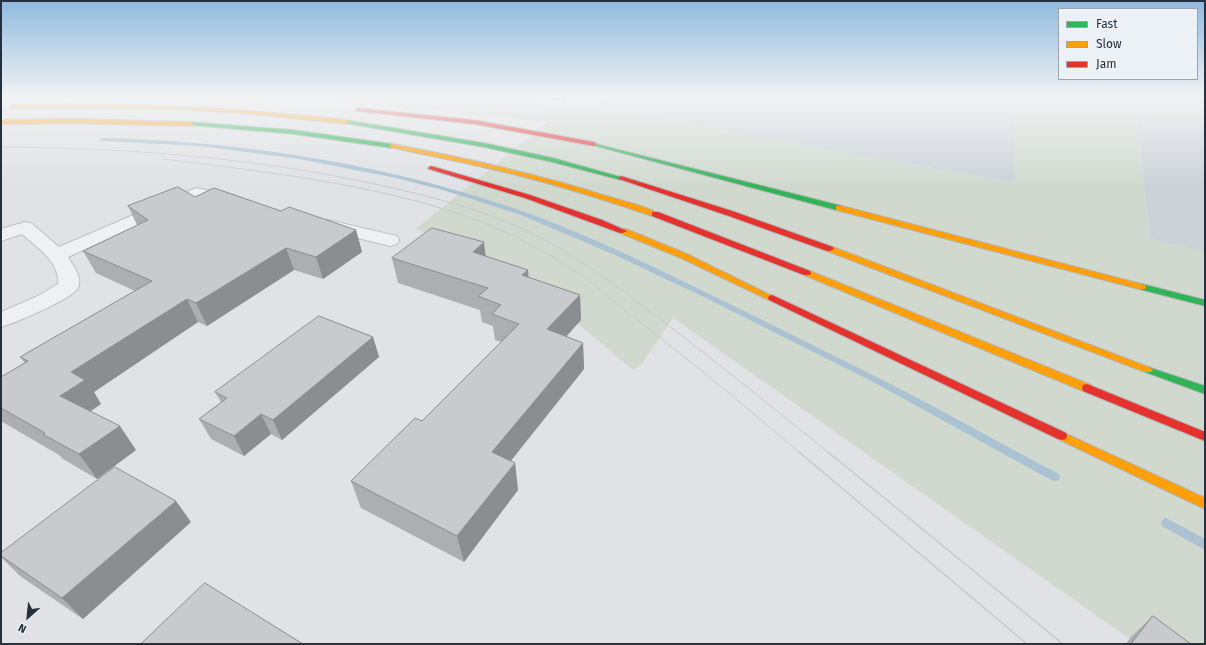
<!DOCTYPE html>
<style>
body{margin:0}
#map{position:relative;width:1206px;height:645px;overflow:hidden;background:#e0e2e5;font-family:"Fira Sans",sans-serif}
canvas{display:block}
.frame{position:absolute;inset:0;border:2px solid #25313f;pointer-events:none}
.legend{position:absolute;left:1058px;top:8px;width:140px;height:72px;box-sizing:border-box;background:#ecf1f5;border:1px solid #9ca4ac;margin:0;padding:5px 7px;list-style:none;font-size:12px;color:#25313f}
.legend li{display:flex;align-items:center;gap:8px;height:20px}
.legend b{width:20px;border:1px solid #9ca4ac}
.north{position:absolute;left:8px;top:597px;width:40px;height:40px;-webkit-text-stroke:3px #ecf1f5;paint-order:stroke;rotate:207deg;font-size:11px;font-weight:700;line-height:16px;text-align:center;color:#25313f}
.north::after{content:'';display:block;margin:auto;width:14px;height:18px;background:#25313f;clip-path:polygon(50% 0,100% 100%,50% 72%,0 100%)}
</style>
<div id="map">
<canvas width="1206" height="645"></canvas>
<div class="frame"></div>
<ul class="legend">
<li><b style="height:5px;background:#30b455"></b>Fast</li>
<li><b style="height:5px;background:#ff9f0a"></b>Slow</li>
<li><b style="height:5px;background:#e5322d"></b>Jam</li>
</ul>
<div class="north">N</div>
</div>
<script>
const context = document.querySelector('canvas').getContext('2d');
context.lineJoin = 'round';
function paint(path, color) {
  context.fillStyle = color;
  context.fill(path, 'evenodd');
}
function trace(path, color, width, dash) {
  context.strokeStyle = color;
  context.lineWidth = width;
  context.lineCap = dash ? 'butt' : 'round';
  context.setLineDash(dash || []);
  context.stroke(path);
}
const built = new Path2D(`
 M611,96H1014L1015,183L597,108Z
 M1135,96H1205V288L1153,274Z`);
const green = new Path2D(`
 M282,96H506L561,108H597L1015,183L1014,96H1172L1205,111V118L1137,116L1149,238L1205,252V644H1137L673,318L641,365L633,370L527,281L476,252L416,229L548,122Z`);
const stream = new Path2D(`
 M102,138C235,141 365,161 492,201C578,228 658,269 738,308C792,335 846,361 900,389C953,416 1005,446 1059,474L1060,477L1059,480L1055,481L1051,480L875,383L708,299L615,255L521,215L443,190L396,178L299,159L200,146L100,141L99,140Z
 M1166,518L1205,539V550L1162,526L1161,523L1162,520Z`);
const street = new Path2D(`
 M196,188L237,196L240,200L237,204L231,205L198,198L68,257C73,266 83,277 78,288C72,299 15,323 1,327V312L38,296L58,284C60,262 37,247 22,234L1,241V229L25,222L31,223L59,247Z
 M328,220L397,236L399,240L397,244L390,246L322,229L319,225L322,221Z`);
const fast = new Path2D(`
 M346,120L484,143L553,158L624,178L621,180L552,162L484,147L344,123L343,122Z
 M191,122L294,130L392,144L395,146L392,148L294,134L189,125V123Z
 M592,143L842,206L843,208L839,210H836L592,145Z
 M1142,284L1205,300V306L1139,289L1138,287Z
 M1148,367L1205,386V394L1145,372L1143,370L1145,368Z`);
const slow = new Path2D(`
 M13,105C125,103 235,107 346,120L349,122L346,124L263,115L180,109L96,108H11L10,107Z
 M74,119L191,122L194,124L191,126L74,123L1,124V120Z
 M392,144C467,158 541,175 613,198C624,201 651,208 659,214L658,216H652C599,198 546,181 491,169C458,161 424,155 390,147V145Z
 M836,206H842L1145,285L1146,287L1145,289H1139L836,210Z
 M620,229H626L687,254L776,298L775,300H769L681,258L620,233Z
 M827,247H833L1151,368L1153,370L1151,372H1145L827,251L826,249Z
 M804,271H810L1091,385L1092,388L1091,391H1083L804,275L803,273Z
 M1062,432L1205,498V509L1058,439L1057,436L1058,433Z`);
const jam = new Path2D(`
 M358,108L474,120L594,142L597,144L594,146L474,124L356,111V109Z
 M431,166L530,195L602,220L627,231L623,233H620L525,198L429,169L428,168Z
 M621,176L732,211L833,247L834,249L830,251H827L726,215L619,179L618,178Z
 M652,212H658L810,271L811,273L810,275H804L652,216Z
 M772,295L1066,433L1067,436L1066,439L1062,440L1058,439L769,300L768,298L769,296Z
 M1087,384L1205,432V441L1083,391L1082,388L1083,385Z`);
const tramFar1 = new Path2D(`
 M1,147C125,148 248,157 370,183C430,196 492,211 547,241C589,264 627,294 664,322C720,365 775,409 829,453
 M163,159C266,172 370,183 468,217C503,229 538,247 569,267C591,281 611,300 632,316C690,360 745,406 800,453`);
const tram = new Path2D(`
 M799,452L1027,644
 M828,452L1063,644`);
const wall = new Path2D(`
 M533,96H572L563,102Z
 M195,197L281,211L356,230L362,252L323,279L294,270L207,326L198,322L94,392L101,404L91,411L136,450L97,479L63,459L59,455L1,421V377L25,363L20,357L135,291L96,273L83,251L137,225L128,206Z
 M486,256L529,278L580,295L581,320L566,336L583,343L584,369L511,461L515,463L518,490L464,562L361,508L351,481L422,421L501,342L495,340L493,326L482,322L480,310L398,283L392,258Z
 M373,337L379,357L282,440L271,434L244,456L211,439L199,419L221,402L215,392Z
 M191,522L83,619L20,576L1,557V553Z
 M1153,616L1191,644H1126L1131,637Z`);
const shadedWall = new Path2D(`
 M563,96H572L563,102Z
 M356,230L362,252L323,279L316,257Z
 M484,242L487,267L473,252Z
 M286,248L294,270L207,326L196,303Z
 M528,270L530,295L522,275Z
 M580,295L581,320L549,356L547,329Z
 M187,299L198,322L94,392L101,404L77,420L60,396L71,372Z
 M373,337L379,357L282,440L273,420Z
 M583,343L584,369L496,479L492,452Z
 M261,414L271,434L244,456L234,436Z
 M120,426L136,450L97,479L79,454Z
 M515,463L518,490L464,562L457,536Z
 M176,501L191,522L83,619L62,598Z`);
const building = new Path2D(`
 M178,187L195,197L214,188L281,211L289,207L356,230L316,257L286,248L196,303L187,299L71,372L85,380L60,396L120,426L79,454L44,435L45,433L1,408V377L28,361L20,357L152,281L83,251L148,220L128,206Z
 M432,228L484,242L473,252L528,270L522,275L580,295L547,329L583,343L492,452L515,463L457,536L351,481L415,418L422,421L519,324L492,314L501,305L478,296L488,288L392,258Z
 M319,316L373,337L273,420L261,414L234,436L199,419L227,398L215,392Z
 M115,467L176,501L62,598L1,556V553Z
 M205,583L303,644H141Z
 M1153,616L1191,644H1131Z`);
paint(built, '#cdd2d9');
paint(green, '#d1d9cf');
paint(stream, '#abc2d3');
trace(street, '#bec0c3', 2);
trace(fast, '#b2b5ba', 2);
trace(slow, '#b2b5ba', 2);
trace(jam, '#b2b5ba', 2);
paint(street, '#eef0f2');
paint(fast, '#30b455');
paint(slow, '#ff9f0a');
paint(jam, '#e5322d');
trace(tramFar1, '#c7cacd', 1);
trace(tram, '#c7cacd', 1.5);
paint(wall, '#acaeb0');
paint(shadedWall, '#8c8d90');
paint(building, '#c8cacd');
trace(building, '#8c8d90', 1);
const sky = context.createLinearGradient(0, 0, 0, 186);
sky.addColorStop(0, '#8fbae0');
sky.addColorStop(0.52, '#f1f2f3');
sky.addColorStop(1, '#f1f2f300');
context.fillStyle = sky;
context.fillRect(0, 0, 1206, 186);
</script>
